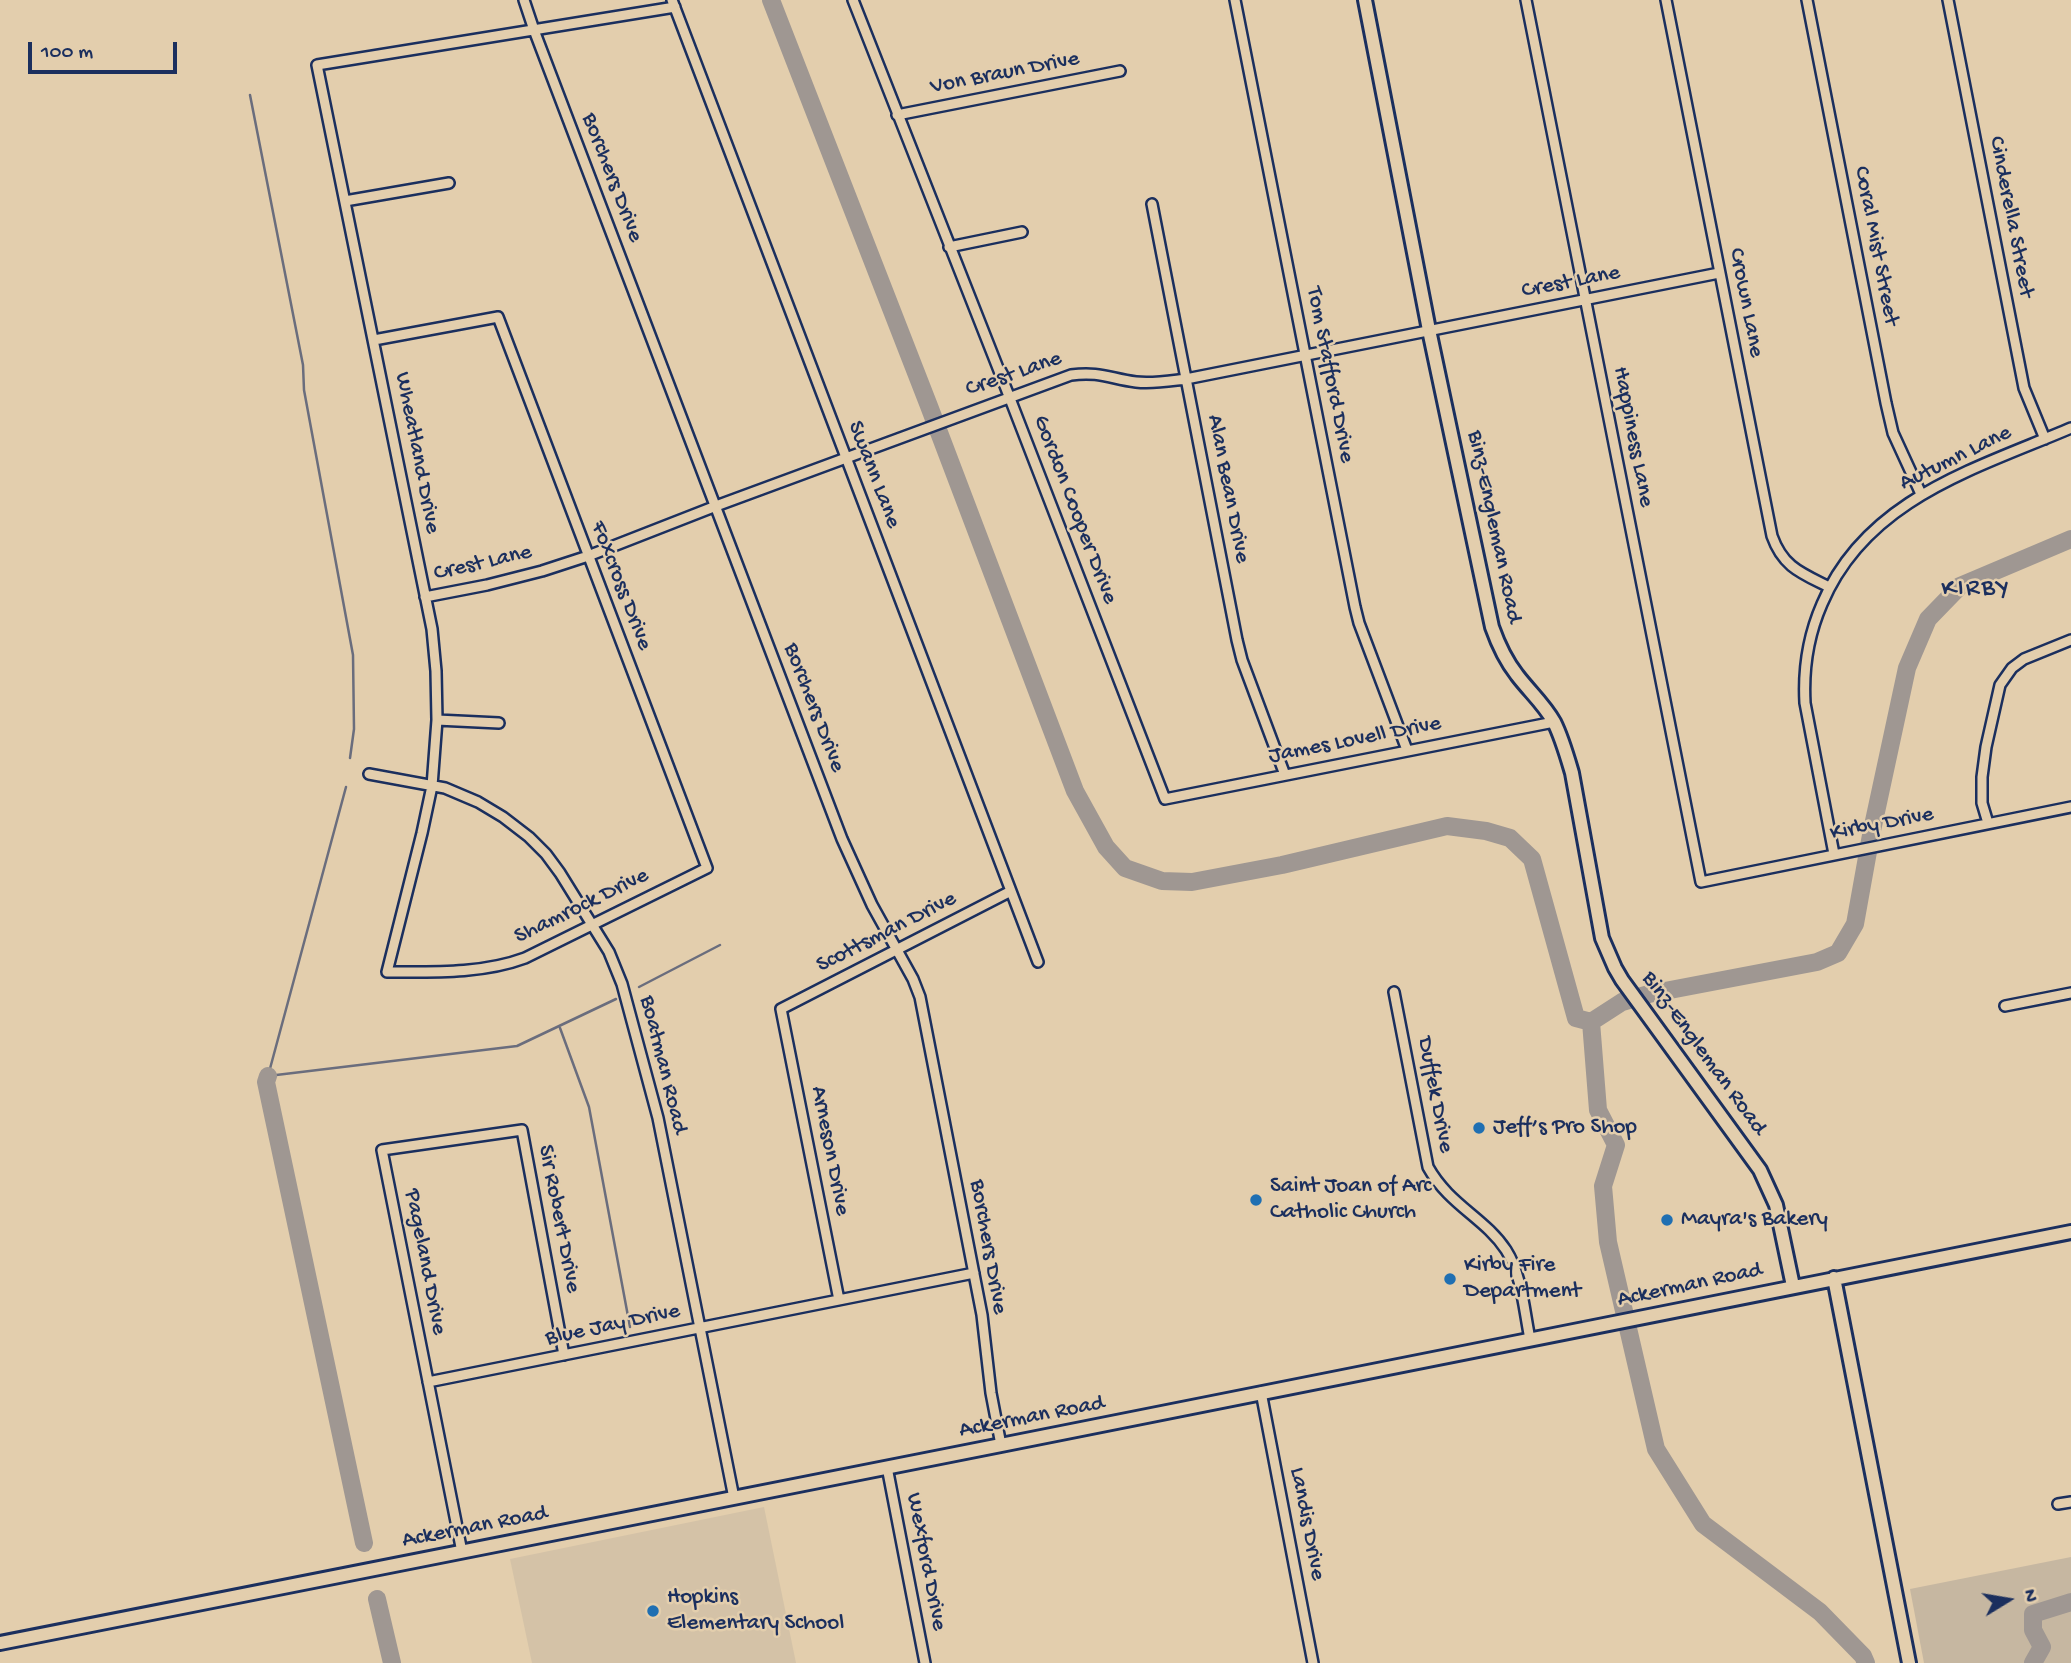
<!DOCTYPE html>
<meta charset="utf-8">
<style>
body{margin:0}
#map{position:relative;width:2071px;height:1663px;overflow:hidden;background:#e3cead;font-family:"Gochi Hand",sans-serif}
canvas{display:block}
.north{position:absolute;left:1973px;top:1565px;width:70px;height:70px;-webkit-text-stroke:5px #e3cead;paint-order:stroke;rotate:79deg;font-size:19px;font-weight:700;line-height:28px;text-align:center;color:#1b2f5e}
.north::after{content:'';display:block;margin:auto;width:24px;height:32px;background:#1b2f5e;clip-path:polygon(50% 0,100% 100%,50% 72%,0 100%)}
.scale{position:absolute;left:28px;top:42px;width:149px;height:32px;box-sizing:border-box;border:4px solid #1b2f5e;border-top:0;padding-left:9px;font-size:21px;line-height:24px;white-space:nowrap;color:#1b2f5e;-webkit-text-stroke:5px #e3cead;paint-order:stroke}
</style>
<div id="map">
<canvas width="2071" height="1663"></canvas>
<div class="north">N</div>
<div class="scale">100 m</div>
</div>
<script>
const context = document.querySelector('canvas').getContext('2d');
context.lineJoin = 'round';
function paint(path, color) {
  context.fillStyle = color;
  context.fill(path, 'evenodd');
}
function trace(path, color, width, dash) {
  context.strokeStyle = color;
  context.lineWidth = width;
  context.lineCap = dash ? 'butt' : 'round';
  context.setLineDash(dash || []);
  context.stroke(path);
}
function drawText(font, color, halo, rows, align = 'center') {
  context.font = font + ' "Gochi Hand",sans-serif';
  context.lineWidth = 5;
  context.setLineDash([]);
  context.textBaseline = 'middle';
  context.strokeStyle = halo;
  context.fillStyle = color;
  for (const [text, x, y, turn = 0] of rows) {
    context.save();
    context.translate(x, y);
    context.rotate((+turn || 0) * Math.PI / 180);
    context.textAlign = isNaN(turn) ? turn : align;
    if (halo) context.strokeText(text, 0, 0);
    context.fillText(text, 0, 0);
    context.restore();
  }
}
const built = new Path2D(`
 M764,1507L796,1663H532L510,1559Z`);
const green = new Path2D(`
 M2071,1557V1663H1924L1910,1589Z`);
const stream = new Path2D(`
 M250,95L303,365L304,390L353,655L354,729L350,758
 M346,787L268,1076L517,1046L616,999
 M639,987L720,945
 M560,1028L589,1107L630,1327`);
const river = new Path2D(`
 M771,0L929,406L1075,791L1106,847L1125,868L1162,881L1192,882L1282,865L1447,826L1486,831L1510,838L1532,859L1576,1018L1591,1022
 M268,1076L266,1082L364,1543
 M377,1599L392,1663
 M1866,1663L1863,1656L1820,1612L1703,1524L1656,1449L1608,1242L1603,1186L1616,1145L1598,1110L1591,1022L1622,1002L1649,994L1817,962L1838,953L1855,924L1871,835L1907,668L1928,619L1960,586L2071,539
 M2033,1663L2042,1647L2033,1630V1614L2071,1602`);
const street = new Path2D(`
 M524,0L534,30L842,839L872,905L913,979L920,997L982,1315L991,1393L1001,1445
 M672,0L1038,962
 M853,0L1009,396L1165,799L1554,722
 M1235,0L1355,607L1359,623L1407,750
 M1526,0L1701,882L2071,807
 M1666,0L1772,536C1783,567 1801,573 1829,587
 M1807,0L1886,403L1893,433L1921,494
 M1948,0L2024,388L2045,439
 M897,115L1120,71
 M345,201L449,183
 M1152,204L1237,640L1242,660L1285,775
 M949,247L1022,232
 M374,340L498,317L707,868L525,958C482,974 433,972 387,972L422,833L432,786L437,720L436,671L432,629L317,65L675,7
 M425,597L487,585L542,571L588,556L716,506L1071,375C1100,371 1111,379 1136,382C1153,384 1169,381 1186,379L1719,273
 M437,720L499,723
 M369,774L445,788L478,802L503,817L529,837L546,854L560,873L609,952L622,984L658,1118L734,1498
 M1988,823L1982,803V777L1986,747L2000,685L2012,668L2024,659L2071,640
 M1834,854L1805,703C1803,667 1808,636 1822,604C1866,499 1975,469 2071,428
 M1394,992L1428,1167C1449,1205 1485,1218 1506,1250C1522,1275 1524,1310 1530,1339
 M2005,1006L2071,993
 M839,1300L781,1009L1011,891
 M428,1382L974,1273
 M1261,1392L1313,1663
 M887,1467L925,1663
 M2058,1504L2071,1502
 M462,1552L382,1150L522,1130L564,1355`);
const secondary = new Path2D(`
 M1365,0L1429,330L1492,627C1498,644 1506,661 1517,675C1529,691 1544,704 1554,722C1562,738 1567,756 1572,773L1602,938L1615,968L1622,980L1760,1170L1776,1205L1793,1286
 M1834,1278L1909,1663
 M0,1643L1001,1445L2071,1232`);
const markers = [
 [1479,1128,7,"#1f6fb2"],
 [1256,1200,7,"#1f6fb2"],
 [1667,1220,7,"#1f6fb2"],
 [1450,1279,7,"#1f6fb2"],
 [653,1611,7,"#1f6fb2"]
];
const streetNames = [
 ["Von Braun Drive",1005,74,-11],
 ["Borchers Drive",611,178,69],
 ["Cinderella Street",2010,217,79],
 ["Coral Mist Street",1875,246,79],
 ["Crest Lane",1571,283,-11],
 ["Crown Lane",1745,303,79],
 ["Crest Lane",1014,375,-19],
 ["Tom Stafford Drive",1329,375,79],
 ["Happiness Lane",1632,437,79],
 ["Wheatland Drive",416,453,79],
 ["Autumn Lane",1956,459,-26],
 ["Swann Lane",873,475,69],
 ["Alan Bean Drive",1227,489,79],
 ["Gordon Cooper Drive",1074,510,69],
 ["Binz-Engleman Road",1493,527,78],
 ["Crest Lane",483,564,-13],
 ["Foxcross Drive",620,586,69],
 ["Borchers Drive",813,708,69],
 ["James Lovell Drive",1355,741,-11],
 ["Kirby Drive",1882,825,-11],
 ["Shamrock Drive",582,907,-26],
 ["Scottsman Drive",887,933,-27],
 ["Binz-Engleman Road",1703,1054,54],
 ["Boatman Road",662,1065,76],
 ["Duffek Drive",1434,1095,79],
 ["Arneson Drive",829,1151,79],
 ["Sir Robert Drive",558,1219,79],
 ["Borchers Drive",987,1247,80],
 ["Pageland Drive",424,1262,79],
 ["Ackerman Road",1690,1286,-12],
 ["Blue Jay Drive",613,1326,-12],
 ["Ackerman Road",1032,1418,-11],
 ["Landis Drive",1306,1524,79],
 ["Ackerman Road",475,1528,-11],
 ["Wexford Drive",925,1562,79]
];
const poiNames = [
 ["Jeff’s Pro Shop",1493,1128],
 ["Saint Joan of Arc",1270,1187],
 ["Catholic Church",1270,1213],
 ["Mayra's Bakery",1681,1220],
 ["Kirby Fire",1464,1266],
 ["Department",1464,1292],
 ["Hopkins",667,1598],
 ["Elementary School",667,1624]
];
const quarterNames = [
 ["KIRBY",1976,590]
];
paint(built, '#d4c2a7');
paint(green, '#c6b7a1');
trace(stream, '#6a6d7d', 2.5);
trace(river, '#9f9792', 18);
trace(street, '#1b2f5e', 14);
trace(secondary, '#1b2f5e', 18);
trace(street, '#e3cead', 9);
trace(secondary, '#e3cead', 12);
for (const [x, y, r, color] of markers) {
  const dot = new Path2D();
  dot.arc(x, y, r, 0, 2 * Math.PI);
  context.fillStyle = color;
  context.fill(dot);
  trace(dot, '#e3cead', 2.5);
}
drawText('23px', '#1b2f5e', '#e3cead', streetNames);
drawText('23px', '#1b2f5e', '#e3cead', poiNames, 'left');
context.letterSpacing = '2px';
drawText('26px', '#1b2f5e', '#e3cead', quarterNames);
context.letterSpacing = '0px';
</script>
